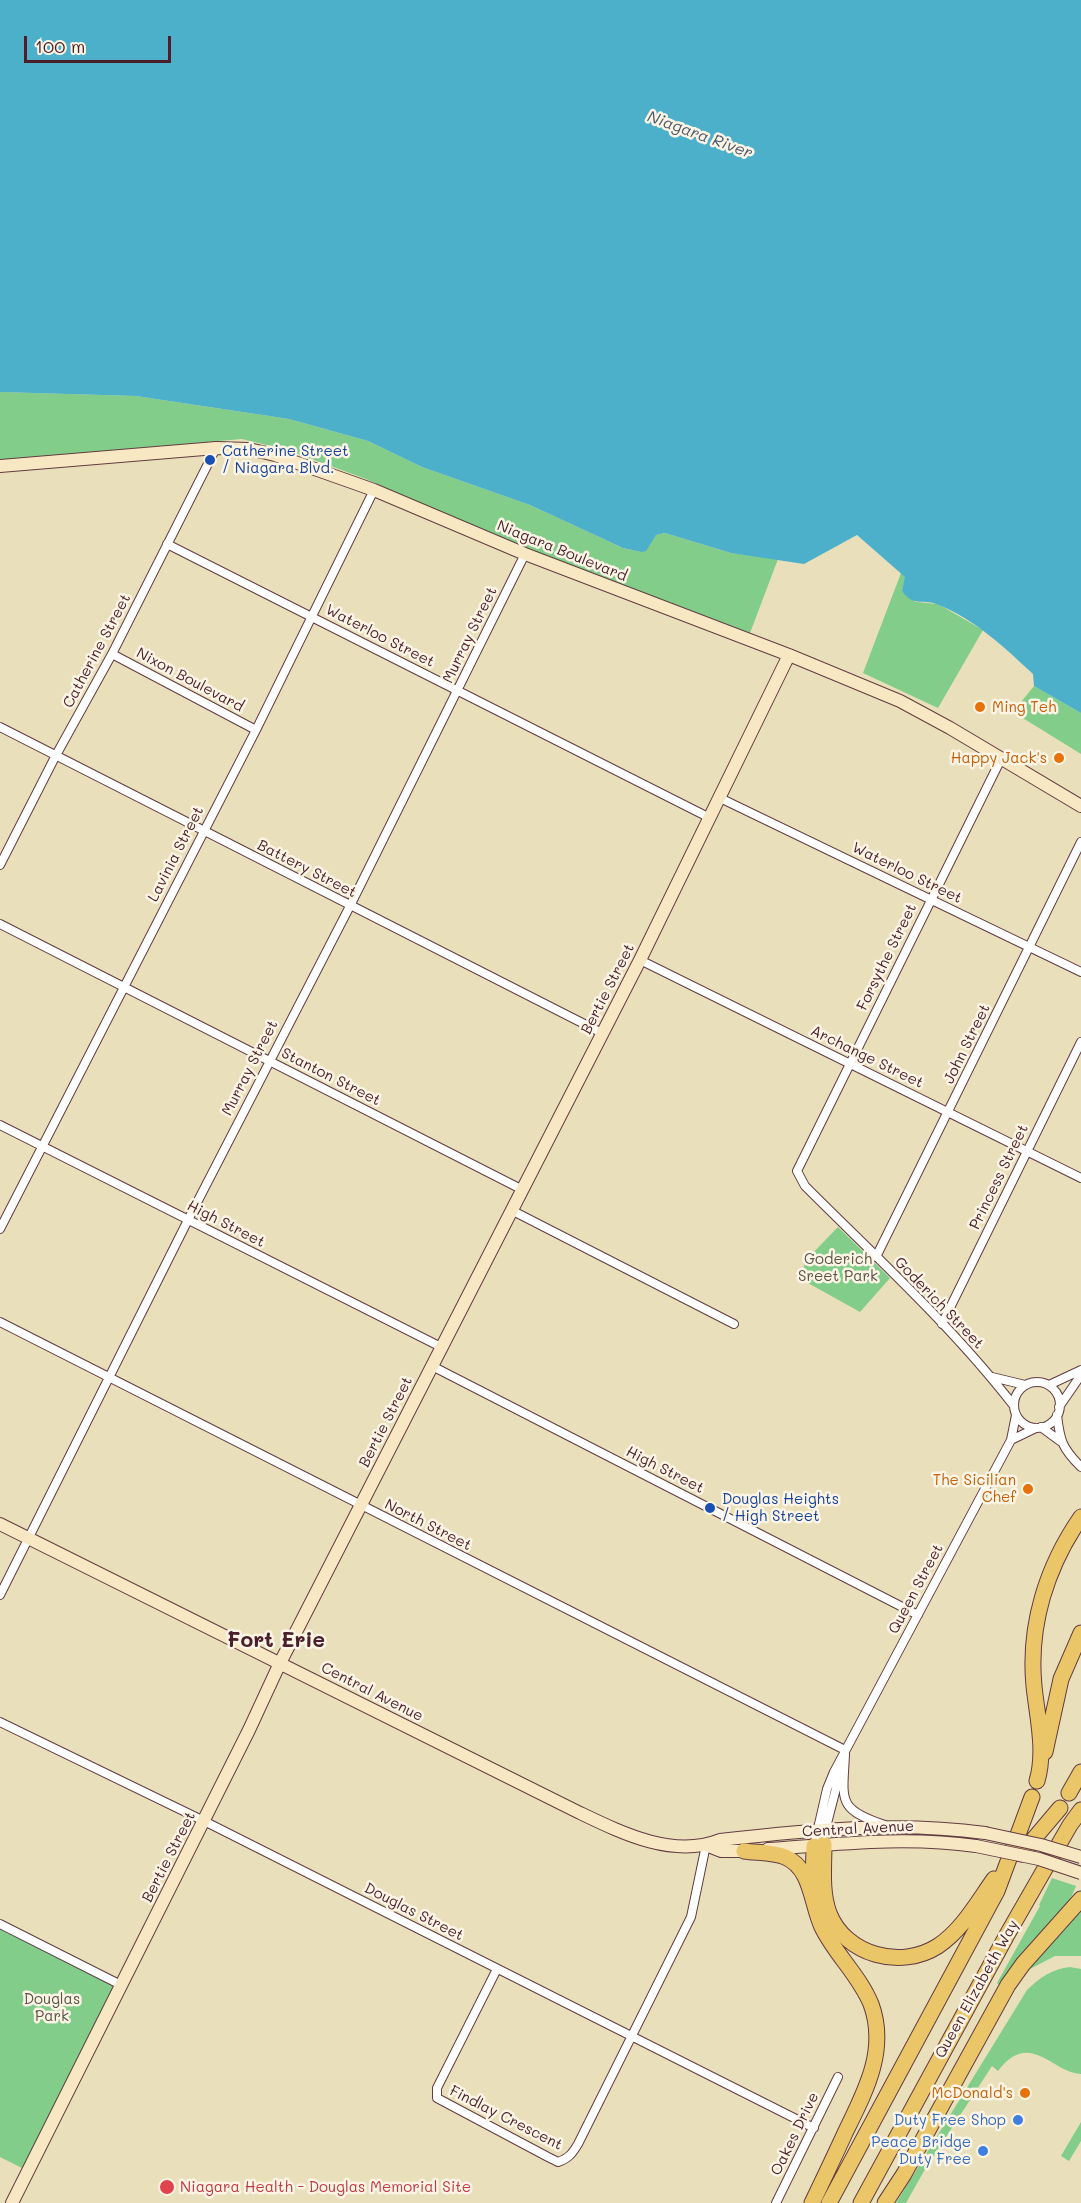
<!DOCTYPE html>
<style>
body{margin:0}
#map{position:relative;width:1081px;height:2203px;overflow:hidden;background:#e9dfbb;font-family:Mali,sans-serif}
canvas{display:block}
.scale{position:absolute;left:24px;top:36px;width:147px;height:27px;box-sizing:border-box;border:3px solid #4a1f2b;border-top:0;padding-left:8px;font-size:18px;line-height:21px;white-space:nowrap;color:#4a1f2b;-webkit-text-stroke:4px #fcf5e5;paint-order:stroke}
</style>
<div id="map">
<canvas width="1081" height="2203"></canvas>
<div class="scale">100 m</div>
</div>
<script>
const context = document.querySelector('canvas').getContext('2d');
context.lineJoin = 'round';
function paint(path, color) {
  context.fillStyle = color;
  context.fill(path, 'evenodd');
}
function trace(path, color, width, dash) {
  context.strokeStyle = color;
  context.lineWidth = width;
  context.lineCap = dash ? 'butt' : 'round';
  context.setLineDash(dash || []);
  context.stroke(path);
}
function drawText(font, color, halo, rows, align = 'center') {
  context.font = font + ' Mali,sans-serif';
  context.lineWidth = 5;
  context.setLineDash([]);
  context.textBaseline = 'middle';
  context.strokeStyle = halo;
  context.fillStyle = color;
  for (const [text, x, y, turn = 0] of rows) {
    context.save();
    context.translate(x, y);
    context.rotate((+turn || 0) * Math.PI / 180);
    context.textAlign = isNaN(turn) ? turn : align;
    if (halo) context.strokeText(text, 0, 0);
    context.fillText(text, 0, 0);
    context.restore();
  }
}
const green = new Path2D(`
 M0,392L136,396L289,419L368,441L422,467L530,505L623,548L641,552L656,535L665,533L731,553L778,559L750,633L516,546L366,479L287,450L242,439L0,460Z
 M901,573L906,577L902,591L916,602L938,604L983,630L938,708L863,673Z
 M1034,686L1081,713V754L1013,712Z
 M838,1227L890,1278L860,1312L799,1278L807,1259Z
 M1052,1878L1076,1886C1067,1911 1045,1927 1028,1946C1018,1959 1009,1972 1000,1986L997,1983L1040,1906L1039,1905Z
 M1081,1909V1956H1055L1028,1970Z
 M0,1924L121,1985L26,2170L0,2157Z
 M1070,1967L1081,1969V2074C1052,2073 1030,2029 998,2071L992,2066L924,2171L906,2203H896L1027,1990C1039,1978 1052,1969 1070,1967Z
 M1081,2122V2141L1069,2161L1061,2156Z`);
const water = new Path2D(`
 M0,0H1081V713L1034,686L1033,674C1005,648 976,620 939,605C924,598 914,608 902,591L905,577L857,535L804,564L731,553L665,533L656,535L646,551L641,552L623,548L530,505L422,467L368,441L289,419L136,396L0,392Z`);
const street = new Path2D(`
 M167,544L710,818
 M112,654L256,730
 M0,727L602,1033
 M1001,759L797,1171L805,1186C876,1257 952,1326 1014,1406
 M720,798L1081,972
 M0,865L55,757L112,654L216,448
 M0,924L521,1189
 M640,960L1081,1178
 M0,1125L441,1347
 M511,1210L734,1324
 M0,1229L256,730L374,490
 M876,1257L1081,842
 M0,1322L845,1750
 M942,1324L1081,1042
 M432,1366L918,1615
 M992,1377L1025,1385
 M1014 1405a23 23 0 1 1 46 0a23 23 0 1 1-46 0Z
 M1049,1385L1081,1370
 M1059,1407L1081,1375
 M1057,1415C1060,1441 1062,1448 1081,1467
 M1041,1427L1060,1441
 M1011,1440L1036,1428
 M0,1595L188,1220L350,906L525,554
 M0,1722L204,1821L814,2128
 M845,1754C843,1800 836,1809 885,1825
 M824,1835L841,1769
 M814,1846L827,1789L834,1772L1011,1440L1016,1415
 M0,1924L121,1985
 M497,1969L437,2088V2098L548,2157L558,2162C569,2158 572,2154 578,2144L691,1917L706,1845
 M776,2203L838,2077`);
const secondary = new Path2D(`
 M0,466L216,448L249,449L275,455L374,490L525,554L789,655L900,701L950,728L1081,806
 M0,1524L576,1811C620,1832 672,1859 720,1840C809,1830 896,1821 985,1833
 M706,1845L721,1851H751
 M768,1849C838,1844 906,1836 976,1846
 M12,2203L249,1730L280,1663L640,960L789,655`);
const highway = new Path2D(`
 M1045,1752L1061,1679L1081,1633
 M1037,1781C1046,1751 1037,1716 1034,1686C1028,1625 1047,1566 1081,1517
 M1069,1793L1081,1772
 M824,1844C824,1867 821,1891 829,1913C845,1955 901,1970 938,1946C962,1930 977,1903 994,1879
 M744,1851C757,1853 773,1852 785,1857C812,1868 811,1904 822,1927C835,1954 859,1975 871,2004C888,2050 865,2092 845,2133C834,2157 823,2180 812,2203
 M1021,1854L1060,1808
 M813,1888L814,1846
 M829,2203L997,1891L1032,1797
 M861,2203L1008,1933L1070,1825L1081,1810
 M885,2203L904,2174L1008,1985L1023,1964L1081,1899`);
const secondaryBridge = new Path2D(`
 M985,1833L1041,1845L1081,1857
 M976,1846L1039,1859L1081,1873`);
const markers = [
 [210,460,6,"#1a4fb4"],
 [980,707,6,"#e8710a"],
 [1059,758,6,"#e8710a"],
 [1028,1489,6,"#e8710a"],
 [710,1508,6,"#1a4fb4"],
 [1025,2093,6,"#e8710a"],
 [1018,2120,6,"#3f7fe0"],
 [983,2151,6,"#3f7fe0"],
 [167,2187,8,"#e0444e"]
];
const transitNames = [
 ["Catherine Street",222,451],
 ["/ Niagara Blvd.",222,468],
 ["Douglas Heights",722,1499],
 ["/ High Street",722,1516]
];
const streetNames = [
 ["Niagara Boulevard",562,551,22],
 ["Murray Street",470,635,-64],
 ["Waterloo Street",380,636,27],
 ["Catherine Street",97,651,-62],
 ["Nixon Boulevard",190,680,28],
 ["Lavinia Street",176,854,-63],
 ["Battery Street",307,869,27],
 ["Waterloo Street",907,873,26],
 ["Forsythe Street",887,957,-64],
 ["Bertie Street",608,989,-63],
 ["John Street",967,1044,-64],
 ["Archange Street",867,1057,26],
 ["Murray Street",250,1068,-63],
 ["Stanton Street",331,1077,27],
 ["Princess Street",999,1177,-64],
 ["High Street",226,1224,27],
 ["Goderich Street",939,1303,46],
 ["Bertie Street",386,1422,-63],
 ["High Street",665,1470,27],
 ["North Street",428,1525,27],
 ["Queen Street",916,1589,-62],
 ["Central Avenue",372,1692,27],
 ["Central Avenue",858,1829,-3],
 ["Bertie Street",169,1857,-63],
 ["Douglas Street",414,1912,27],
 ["Queen Elizabeth Way",977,1989,-61],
 ["Findlay Crescent",506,2118,27],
 ["Oakes Drive",795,2134,-64]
];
const foodNames = [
 ["Ming Teh",992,707,"left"],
 ["Happy Jack's",1047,758],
 ["The Sicilian",1016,1480],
 ["Chef",1016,1497],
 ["McDonald's",1013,2093]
];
const parkNames = [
 ["Goderich",838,1259],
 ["Sreet Park",838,1276],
 ["Douglas",52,1999],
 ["Park",52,2016]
];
const shopNames = [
 ["Duty Free Shop",1006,2120],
 ["Peace Bridge",971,2142],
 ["Duty Free",971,2159]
];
const healthNames = [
 ["Niagara Health - Douglas Memorial Site",180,2187]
];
const waterNames = [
 ["Niagara River",700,135,20]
];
const districtNames = [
 ["Fort Erie",276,1641]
];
paint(green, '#82cd8a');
paint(water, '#4cb0cb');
trace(street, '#623c41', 10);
trace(secondary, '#623c41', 14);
trace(highway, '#623c41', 17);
trace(street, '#fff', 8);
trace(secondary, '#f7e8c3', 12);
trace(highway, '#ebc669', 15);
trace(secondaryBridge, '#623c41', 14, []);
trace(secondaryBridge, '#f7e8c3', 12);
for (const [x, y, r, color] of markers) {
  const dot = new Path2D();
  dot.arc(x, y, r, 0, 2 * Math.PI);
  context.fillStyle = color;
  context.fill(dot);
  trace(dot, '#fcf5e5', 2);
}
drawText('15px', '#164399', '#fcf5e5', transitNames, 'left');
drawText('15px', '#4a1f2b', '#fcf5e5', streetNames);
drawText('15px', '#c56008', '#fcf5e5', foodNames, 'right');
drawText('15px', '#5b5348', '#fcf5e5', parkNames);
drawText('15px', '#366cbe', '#fcf5e5', shopNames, 'right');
drawText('15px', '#be3a42', '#fcf5e5', healthNames, 'left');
drawText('italic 16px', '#4b596b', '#fcf5e5', waterNames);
drawText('bold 21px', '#4a1f2b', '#fcf5e5', districtNames);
</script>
